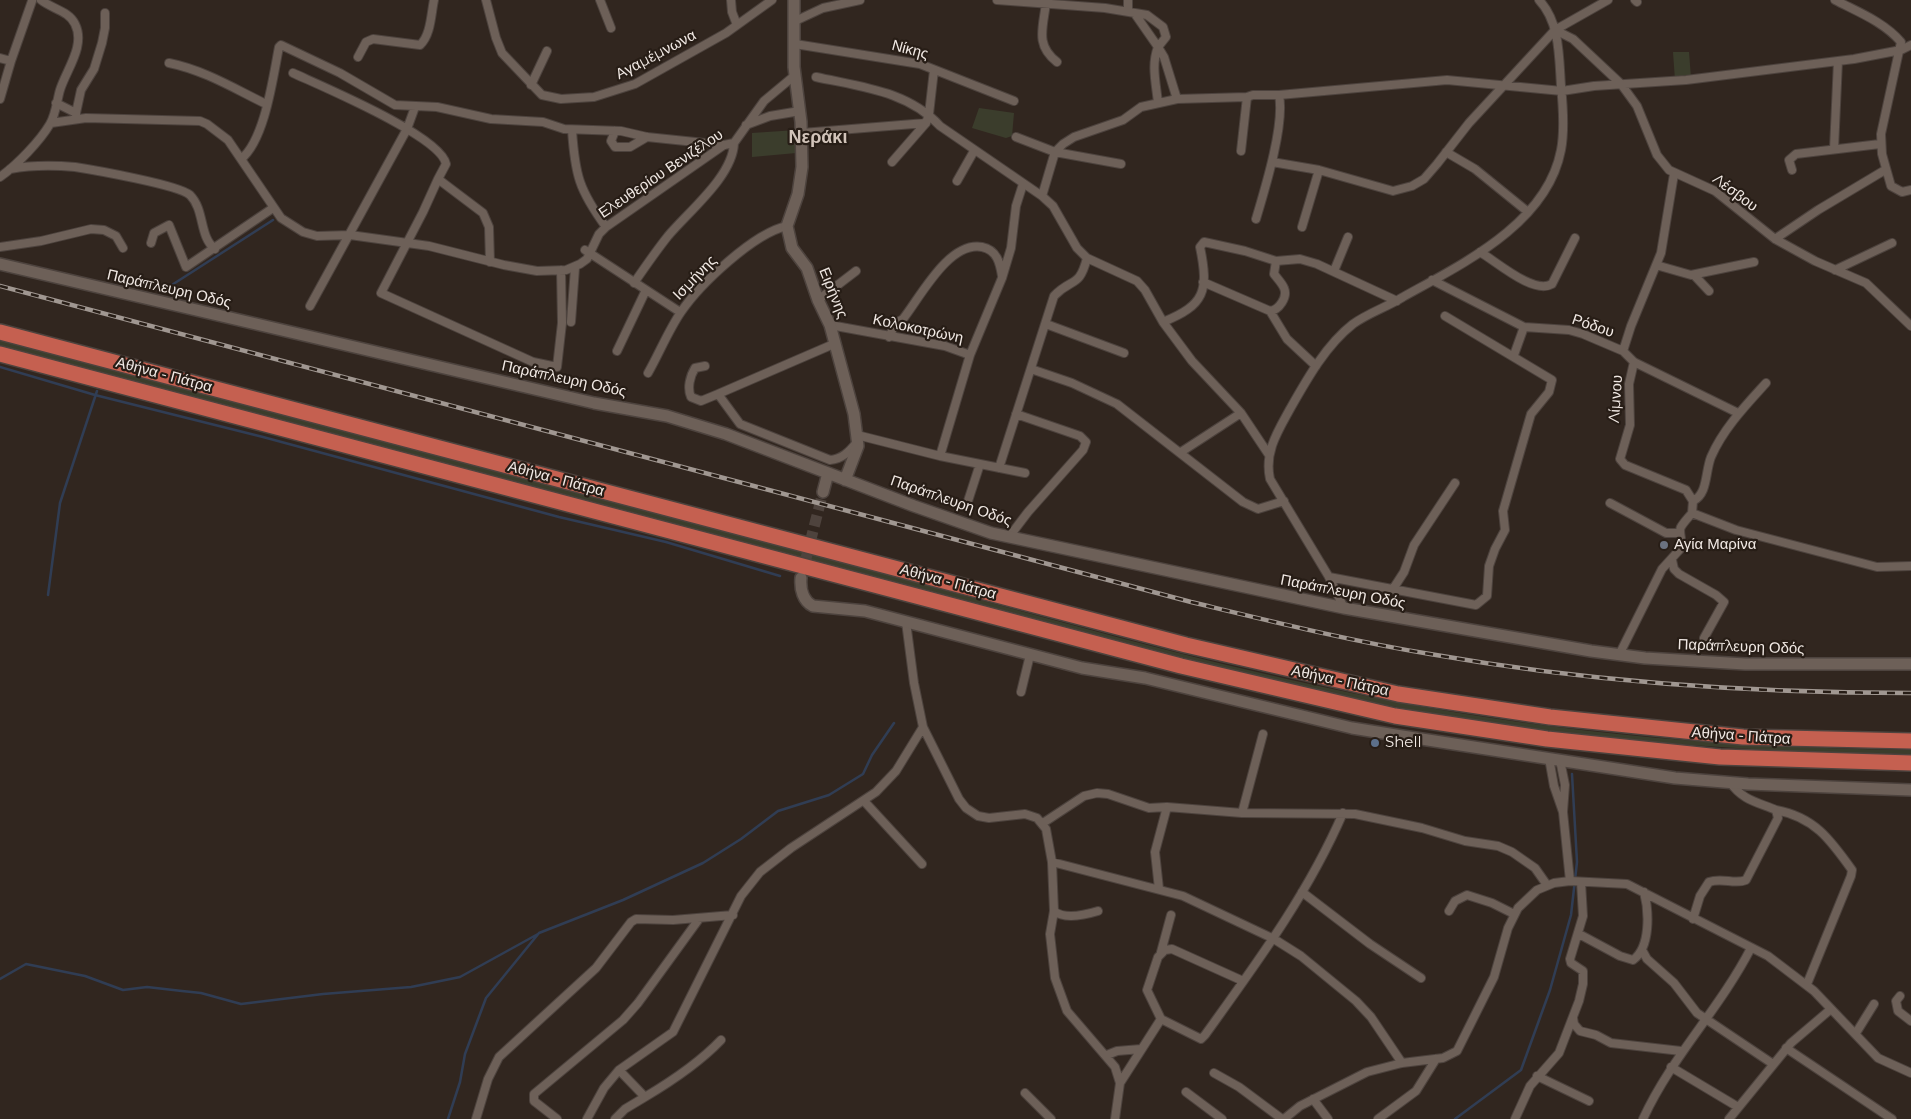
<!DOCTYPE html>
<meta charset="utf-8">
<style>
body{margin:0}
canvas{display:block;background:#31261f}
</style>
<canvas width="1911" height="1119"></canvas>
<script>
const context = document.querySelector('canvas').getContext('2d');
context.lineJoin = 'round';
function paint(path, color) {
  context.fillStyle = color;
  context.fill(path, 'evenodd');
}
function trace(path, color, width, dash) {
  context.strokeStyle = color;
  context.lineWidth = width;
  context.lineCap = dash ? 'butt' : 'round';
  context.setLineDash(dash || []);
  context.stroke(path);
}
function drawText(font, color, halo, rows, align = 'center') {
  context.font = font + ' Montserrat,sans-serif';
  context.lineWidth = 4.5;
  context.setLineDash([]);
  context.textBaseline = 'middle';
  context.strokeStyle = halo;
  context.fillStyle = color;
  for (const [text, x, y, turn = 0] of rows) {
    context.save();
    context.translate(x, y);
    context.rotate((+turn || 0) * Math.PI / 180);
    context.textAlign = isNaN(turn) ? turn : align;
    if (halo) context.strokeText(text, 0, 0);
    context.fillText(text, 0, 0);
    context.restore();
  }
}
const green = new Path2D(`
 M1673,52H1689L1691,78L1675,80Z
 M979,108L1014,113L1012,136L1006,138L972,128Z
 M797,130L796,153L752,157V133Z
 M0,340C283,415 565,490 848,564C1028,612 1208,666 1392,701C1563,734 1737,748 1911,750V754C1745,753 1581,739 1418,711C1332,696 1247,674 1162,652L0,345Z`);
const stream = new Path2D(`
 M164,290L273,220
 M0,367L95,395L263,437L559,517L666,542L780,576
 M48,595L60,503L97,391
 M0,979L26,964L85,976L123,990L147,987L182,991L201,993L241,1004L323,994L411,987L460,977L538,934
 M448,1119L460,1082L465,1054L486,998L539,933L623,900L703,863L741,839L778,811L829,795L863,774L872,755L894,723
 M1455,1119L1521,1070L1550,990L1571,915L1577,862L1572,774`);
const secondaryTunnel = new Path2D(`
 M802,574L823,492`);
const street = new Path2D(`
 M486,0L496,38L502,53L542,95L561,99L594,97L635,84L726,33L772,0
 M600,0L611,28
 M731,0L732,12L737,25
 M997,0L1105,8L1147,15L1163,27L1166,37L1158,47L1164,57L1177,99
 M1635,0L1637,2
 M1835,0C1858,12 1884,22 1901,42L1881,134L1882,154L1891,186L1902,192L1911,190
 M1046,3C1043,28 1035,45 1057,62
 M1128,11V0
 M1135,14L1158,47C1151,65 1156,83 1158,103
 M793,22L823,8L860,0
 M1555,30L1573,39L1621,84L1637,106L1657,155L1669,170L1715,191L1775,239L1815,261L1866,283L1911,326
 M795,44L920,64L1014,101
 M358,57L366,42L373,39L420,45C431,35 431,14 434,0
 M0,58L11,61
 M169,63C204,70 235,89 266,104
 M293,73C321,86 441,136 446,164L438,179L483,213L489,227L490,262
 M816,77C861,87 908,91 940,126L1042,196L1053,206L1077,248L1087,258L1137,281L1145,290L1163,322L1192,361L1241,413L1269,455
 M531,85L547,51
 M1279,95L1447,80L1562,91L1594,86L1686,80L1854,59L1901,50L1911,45
 M0,99L11,61L32,1
 M56,103L76,113V117
 M76,113L81,90L94,69L102,43L105,28V13
 M51,123L86,118L200,121L207,124L228,140L281,218L303,232L317,236L350,235L429,246L504,265L537,271L566,270L580,264L587,259L599,234L606,227L724,145L734,143L764,101L794,76
 M746,125L770,116L800,111
 M572,130C575,175 579,190 606,227
 M615,131L611,141L615,147H630L647,137
 M802,133L926,123
 M1016,137L1055,152L1121,164
 M1834,149L1838,61
 M1241,151L1247,97L1253,95H1279C1285,124 1265,189 1256,219
 M1446,152L1475,169L1528,212
 M241,159C265,140 273,77 279,47L281,45L340,73L395,105L437,107L491,119L543,122L564,129L621,131L647,137L724,145
 M892,162L926,123L929,114L934,70
 M1272,162L1319,170L1393,191L1412,186L1424,179L1437,164L1469,123L1555,30L1608,0
 M10,169C31,165 54,165 75,167C94,170 179,185 190,195C205,210 199,237 215,249
 M1792,170L1789,160L1796,154L1880,144
 M0,177C17,165 40,141 50,124C56,114 57,100 60,90C66,70 86,46 75,24C69,11 52,9 41,0
 M438,179L423,212L381,293L533,362L557,367L562,323L561,270
 M957,181L974,151
 M1042,196L1055,152L1063,144L1074,137L1123,120L1141,107L1177,99L1247,97
 M1302,227L1319,170
 M1775,239L1818,210L1885,170
 M151,243L154,233L169,225L186,267L273,208
 M0,247L41,241L91,229L104,230L116,236L123,248
 M585,250L680,312
 M1480,252C1497,262 1534,295 1552,284L1575,238
 M1656,265L1691,275L1754,262
 M1835,270L1892,243
 M1334,271L1348,237
 M1694,275L1709,291
 M1432,280L1524,327L1569,330L1583,334L1623,351L1634,362L1738,413
 M1203,282L1270,311L1287,339L1316,366
 M634,283C645,267 656,251 668,236C689,211 733,176 734,143
 M818,300L856,271
 M310,306L407,129L415,107
 M1270,311C1279,310 1288,297 1284,288C1282,283 1277,278 1274,274L1276,261
 M571,322L575,268
 M1163,322C1205,305 1209,291 1200,247L1204,242L1245,251L1276,261L1300,259L1317,264L1397,301
 M1046,324L1124,353
 M830,325L945,346L970,355
 M889,337L896,323L903,319C921,296 949,241 982,247C997,250 1000,263 1002,276
 M617,351L646,290
 M1623,351L1631,326L1661,253L1674,174
 M1514,355L1524,327
 M1634,362L1629,384L1630,425L1620,459L1625,465L1686,490L1693,501L1692,513
 M705,366L695,368C690,376 687,388 691,397L701,401L718,394L740,424L830,460C842,459 849,452 857,442
 M1031,369L1072,383L1117,404L1243,502L1258,509L1284,501
 M648,373C659,354 668,331 681,312C700,284 754,233 787,226
 M718,394L836,343
 M857,435L940,456L1025,473
 M1181,452L1241,413
 M940,456L970,355L1002,278L1011,248L1016,206L1023,184
 M999,468L1054,296C1072,277 1079,289 1087,258
 M968,501L980,464
 M1693,501C1708,494 1705,472 1711,457C1723,429 1746,405 1766,383
 M1610,503L1666,533H1679
 M1692,513L1736,530L1877,567L1911,566
 M1009,537L1028,512L1083,450L1086,442L1080,436L1016,414
 M1672,560L1674,569L1679,574L1716,595L1724,602L1704,638
 M1329,577L1476,605L1487,596L1489,566L1495,549L1505,530L1503,511L1531,414L1549,392L1552,380L1445,316
 M1393,589L1404,572L1414,545L1455,483
 M1344,608L1329,577L1270,479C1264,452 1278,431 1290,409C1307,379 1326,345 1353,324C1368,313 1387,307 1403,297C1462,264 1547,224 1561,150C1565,130 1563,106 1561,86C1559,57 1560,22 1539,0
 M906,622L914,683L923,727L959,799L966,808L978,816L989,818L1025,814L1037,818L1046,829L1052,862L1054,911L1050,934L1055,978L1067,1011L1115,1067L1120,1083L1115,1119
 M1619,655L1662,569L1682,547C1680,525 1676,532 1692,513
 M1021,692L1030,655
 M1549,758L1554,786L1563,812
 M1560,760L1565,785L1563,812L1570,881
 M864,801L922,864
 M1776,810C1814,817 1830,839 1852,870L1851,876L1807,984
 M1242,813L1263,734
 M1043,823L1084,796L1097,793L1108,794L1149,808L1167,807L1242,813L1355,814L1422,828L1465,841L1498,846L1512,852L1535,868L1547,885
 M1052,862L1183,896L1274,939L1301,956L1356,1001L1371,1017L1402,1063
 M1159,889L1155,852L1167,807
 M1302,892L1370,944L1421,978
 M1054,911C1065,920 1085,915 1098,911
 M1449,911L1455,901L1467,895L1492,903L1514,914
 M1693,919L1700,896L1709,882C1722,877 1735,885 1746,880L1778,818L1776,810C1757,802 1742,800 1730,782
 M1579,934L1620,956L1633,960C1651,947 1649,911 1644,892
 M1642,950L1647,959L1674,983L1697,1013L1773,1064
 M1161,952L1171,915
 M1900,996L1896,1001L1898,1011L1911,1021
 M1573,1018L1574,1024L1580,1031L1596,1035L1611,1043L1681,1051
 M1161,1019L1147,990L1158,957L1165,950L1172,949L1243,981
 M1856,1033L1874,1004
 M1786,1048L1892,1119
 M1107,1055L1117,1051L1141,1049
 M1671,1067L1738,1107
 M619,1070L645,1097C672,1081 699,1063 721,1040
 M1214,1073L1239,1087L1282,1119
 M1537,1076L1589,1101
 M1120,1083L1161,1019L1201,1039L1205,1035C1256,964 1308,894 1343,813
 M1186,1092L1222,1119
 M1025,1093L1051,1119
 M1313,1099L1328,1119
 M476,1119L488,1079L499,1057L596,968L631,922L636,919L673,920L733,915
 M557,1119L534,1101V1094L623,1020L638,1003L699,919
 M587,1119L604,1088L619,1070L673,1032L741,896L760,872L791,848L876,792L896,771L923,727
 M615,1119L625,1109L645,1097
 M1284,1119L1300,1106L1367,1072L1402,1063L1443,1058L1457,1051L1494,977L1508,928L1518,908L1537,890L1554,883L1570,881L1627,884L1768,956L1814,991L1878,1058L1911,1073
 M1378,1119L1416,1091L1436,1059
 M1515,1119L1530,1086L1559,1053L1579,1001L1583,984V971L1571,963L1570,959L1583,916L1581,882
 M1643,1119C1672,1056 1719,1010 1751,948
 M1729,1119L1791,1043L1831,1009`);
const secondary = new Path2D(`
 M794,0V67L801,122L802,167L798,194L787,226L792,248L807,268L818,300L830,325L854,414L858,446L845,480
 M0,264L594,403L667,416L726,434L914,506L991,533L1344,608L1591,651L1645,658L1745,664H1911
 M823,492L828,473
 M801,578C800,589 803,601 813,606L865,611L1082,668L1145,678L1352,728L1402,736L1675,778L1748,784L1911,790`);
const highway = new Path2D(`
 M0,332L1186,645L1398,694L1550,717L1743,737L1911,741
 M0,354L1181,666L1395,716L1547,739L1720,757L1911,763`);
const rail = new Path2D(`
 M0,286L1191,602C1270,621 1350,641 1430,654C1589,682 1750,693 1911,693`);
const markers = [
 [1664,545,5,"#6b7280"],
 [1375,743,5,"#5c6f8a"]
];
const streetNames = [
 ["Νίκης",910,50,15],
 ["Αγαμέμνωνα",656,55,-28],
 ["Ελευθερίου Βενιζέλου",661,174,-34],
 ["Λέσβου",1735,193,37],
 ["Ισμήνης",695,278,-46],
 ["Παράπλευρη Οδός",169,289,13],
 ["Ειρήνης",833,293,68],
 ["Ρόδου",1593,326,19],
 ["Κολοκοτρώνη",918,329,12],
 ["Αθήνα - Πάτρα",164,375,15],
 ["Παράπλευρη Οδός",564,379,12],
 ["Λίμνου",1616,399,-86],
 ["Αθήνα - Πάτρα",556,479,15],
 ["Παράπλευρη Οδός",951,501,19],
 ["Αθήνα - Πάτρα",948,582,15],
 ["Παράπλευρη Οδός",1343,592,11],
 ["Παράπλευρη Οδός",1741,647,2],
 ["Αθήνα - Πάτρα",1340,681,12],
 ["Αθήνα - Πάτρα",1741,736,4]
];
const poiNames = [
 ["Αγία Μαρίνα",1674,545],
 ["Shell",1385,743]
];
const quarterNames = [
 ["Νεράκι",818,138]
];
paint(green, '#3b3d2c');
trace(stream, '#303d54', 2.5);
trace(secondaryTunnel, '#4e433d', 11, [11, 5.5]);
trace(street, '#4d433e', 10);
trace(secondary, '#4d433e', 14);
trace(highway, '#4d433e', 18);
trace(street, '#6d6058', 8);
trace(secondary, '#6d6058', 11);
trace(highway, '#c56050', 15);
trace(rail, '#a09791', 4.5);
trace(rail, '#271d16', 2.5, [8]);
for (const [x, y, r, color] of markers) {
  const dot = new Path2D();
  dot.arc(x, y, r, 0, 2 * Math.PI);
  context.fillStyle = color;
  context.fill(dot);
  trace(dot, '#271d16', 2);
}
drawText('15px', '#f1e9e4', '#271d16', streetNames);
drawText('15px', '#f1e9e4', '#271d16', poiNames, 'left');
drawText('bold 18px', '#d2c4ba', '#271d16', quarterNames);
</script>
